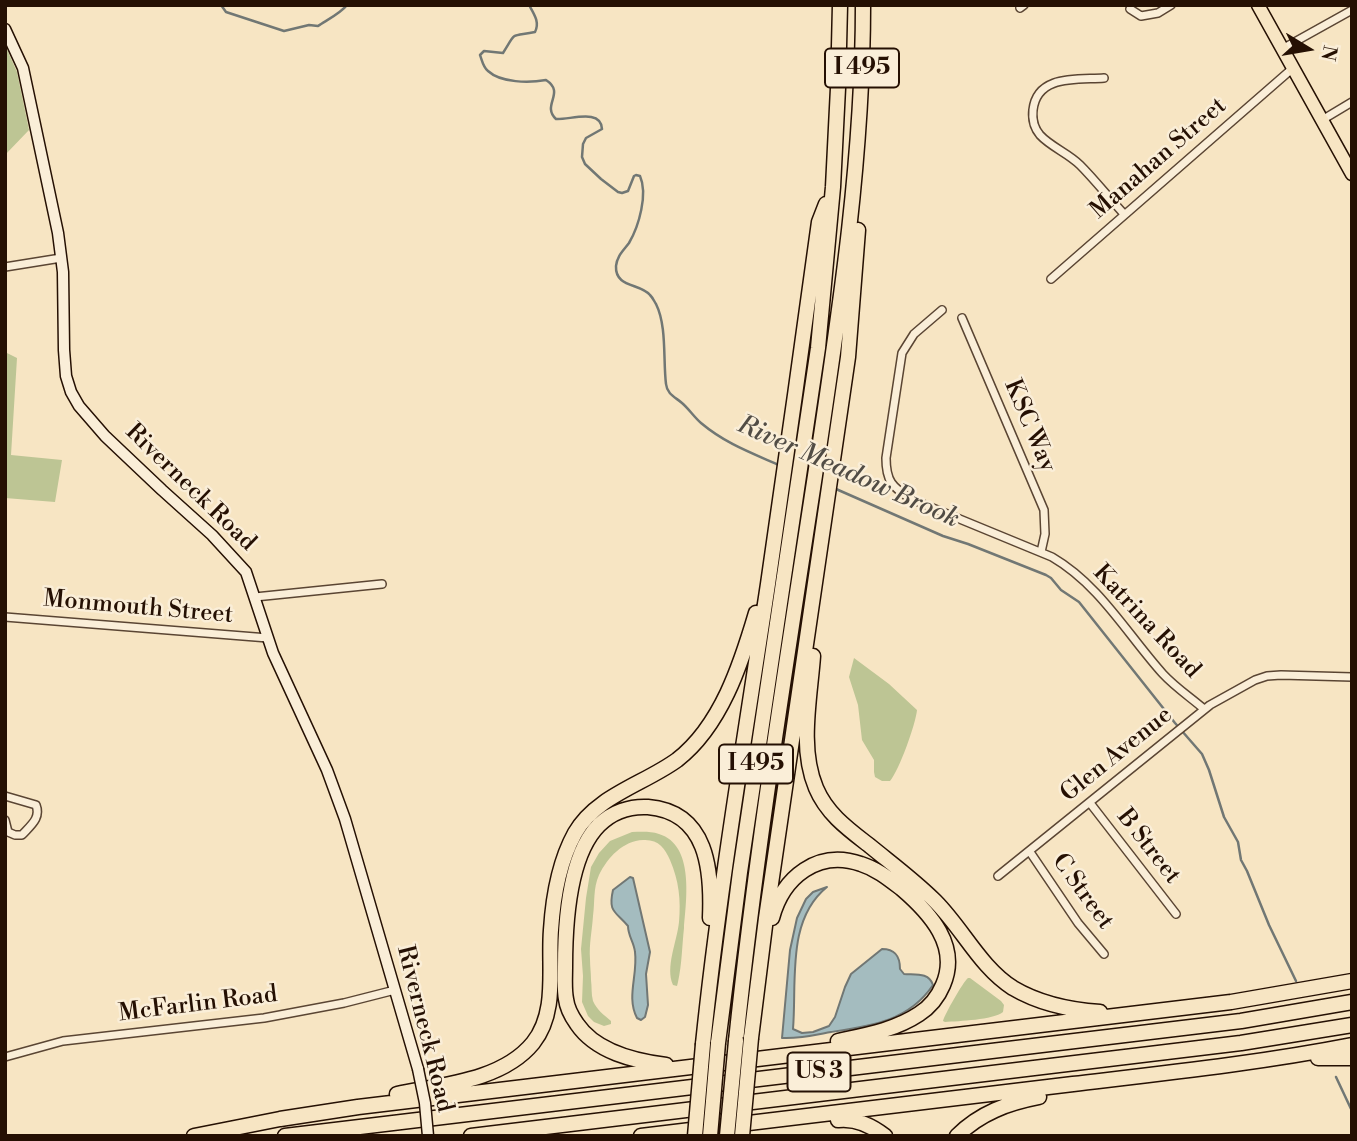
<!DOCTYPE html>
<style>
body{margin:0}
#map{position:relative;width:1357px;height:1141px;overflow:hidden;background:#f7e5c3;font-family:"Libre Bodoni",serif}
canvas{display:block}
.frame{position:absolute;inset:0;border:7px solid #251003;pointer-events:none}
.north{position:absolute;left:1273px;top:14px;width:70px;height:70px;-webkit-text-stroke:5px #faeed8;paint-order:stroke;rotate:101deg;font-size:19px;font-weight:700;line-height:28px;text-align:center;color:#251003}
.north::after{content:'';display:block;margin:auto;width:24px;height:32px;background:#251003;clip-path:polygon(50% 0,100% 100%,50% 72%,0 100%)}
</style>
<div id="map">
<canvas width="1357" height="1141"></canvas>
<div class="frame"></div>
<div class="north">N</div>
</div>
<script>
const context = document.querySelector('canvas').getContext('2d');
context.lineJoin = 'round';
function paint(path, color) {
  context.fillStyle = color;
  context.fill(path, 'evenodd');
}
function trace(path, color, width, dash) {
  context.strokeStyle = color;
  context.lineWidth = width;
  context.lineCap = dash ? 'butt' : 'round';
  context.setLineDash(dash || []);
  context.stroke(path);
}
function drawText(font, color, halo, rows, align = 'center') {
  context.font = font + ' "Libre Bodoni",serif';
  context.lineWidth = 5;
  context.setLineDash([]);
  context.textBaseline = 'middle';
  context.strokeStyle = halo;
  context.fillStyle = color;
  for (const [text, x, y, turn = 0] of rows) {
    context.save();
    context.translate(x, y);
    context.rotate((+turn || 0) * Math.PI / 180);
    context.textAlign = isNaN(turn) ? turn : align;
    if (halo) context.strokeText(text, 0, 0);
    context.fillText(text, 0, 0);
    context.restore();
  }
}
const green = new Path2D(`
 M5,45L17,72L29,130L5,155Z
 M5,352L17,358L11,455L62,460L55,502L5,498Z
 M854,658L889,684L917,710C916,723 899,771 890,781H882L875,777L874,772V760L862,740L858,705L849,677Z
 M632,832C641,832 650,831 659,834C695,845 686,901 684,928C682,946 682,964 678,982L677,986L673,985C665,967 677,942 679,922C681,900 679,881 670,860C665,848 658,839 643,840C623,841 608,857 599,875C593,888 595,902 593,916C592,931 589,944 590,959C590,966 591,973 591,980C592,987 591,994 593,1001C597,1010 604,1015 611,1021V1024L604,1026L594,1022L588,1016L582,1002L583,976L581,949L586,898L591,867L599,853L610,841Z
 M968,978H970L1001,1001L1004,1005L1003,1012C993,1020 959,1021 945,1022L943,1021C945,1014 963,982 968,978Z`);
const water = new Path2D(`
 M630,877L633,878L650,952L646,974L648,1005L645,1017L641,1020L637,1018C626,997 638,975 635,952C634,942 628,936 628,926C615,911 608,912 613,890Z
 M827,887C786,920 797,982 793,1029L802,1033L813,1032L829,1026L835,1017L845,987L851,974L882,949C895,949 900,956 900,969L904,974C915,975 929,972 933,985C909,1021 871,1026 831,1032C815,1035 799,1039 782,1038L790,950L797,918L806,899L813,892Z`);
const stream = new Path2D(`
 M221,5L226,12L284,31L309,25L318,26C327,20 341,13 347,5
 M529,5C534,14 540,22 535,32C509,37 517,31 503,53L484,51L480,55C482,60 483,67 488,71C501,83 529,83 546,80C566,93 541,105 556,119C570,120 601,108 602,129L586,138L583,144L582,157L585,164L601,179L618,192L622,193L628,191L634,176L636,175L640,176C648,194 639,226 629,243C623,251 617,256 616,266C615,288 640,283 650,295C653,298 654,301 656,304C667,326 663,360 666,384C667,394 675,397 682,403C689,409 694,417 701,423C726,444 752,453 781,466
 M836,489L943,536L968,544L1046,575L1051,578L1061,590L1079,602L1175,723L1202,754L1209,770L1224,817L1238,842L1241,860L1247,871L1269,925L1296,981
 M1336,1077L1352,1111`);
const street = new Path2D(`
 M1020,8L1024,5
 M1130,9L1141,16L1158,13L1171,5
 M1282,49L1352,10
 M1104,78C1078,80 1037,74 1033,110C1032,119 1034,128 1040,135C1051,147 1068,153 1080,165C1095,180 1109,198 1124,214
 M1322,120L1352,102
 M5,267L61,258
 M1051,279L1293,68
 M942,310L914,334L902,353L886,458C886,481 892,487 911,499L1052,557C1100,585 1127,634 1163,674C1175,687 1190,697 1204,709
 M962,318L1044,510L1045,534L1041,552
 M255,597L382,584
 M5,617L268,638
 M5,796L36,805C41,818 31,825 22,835H15L8,832L5,820
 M1090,803L1176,914
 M1030,852L1078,923L1104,954
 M998,876L1210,705L1255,680L1267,676L1281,675L1352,677
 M5,1057L63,1041L264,1018L344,1003L395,990`);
const secondary = new Path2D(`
 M5,29L23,68L58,233L63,272L64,350L66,376L71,392L79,406L105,436L162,490L212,535L246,572L273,653L327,770L345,819L418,1069`);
const primary = new Path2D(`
 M1258,5L1352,174`);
const highway = new Path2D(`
 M813,656C810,698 799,748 816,788C827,814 848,829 870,846C892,864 915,881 935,901C963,929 980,967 1013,988C1040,1004 1070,1010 1100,1012
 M772,918C783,877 818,849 861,864C877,869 889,879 902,889C930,913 960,946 943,985C938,997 930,1007 919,1014C895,1030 866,1035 838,1041
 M751,1038L766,918L848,357L858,230
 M736,1041C756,850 787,659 816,469C839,315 863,161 863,5
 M718,1043L740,872L818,348L833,187L838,88L840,5
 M703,1044C719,890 745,737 768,584C786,463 802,343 819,222L826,204
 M1318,1058H1352
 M666,1065C634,1061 596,1052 577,1024C572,1017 567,1008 566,999C564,989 565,978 565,967C565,926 568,856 599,825C612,812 630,806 648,807C708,812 712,871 710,918
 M397,1094C441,1085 502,1081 533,1043C558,1012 548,967 551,930C553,898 559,862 575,833C596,796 644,784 677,760C721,726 741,664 756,613
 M838,1120C856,1118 871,1125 885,1136
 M194,1136L280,1119L358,1107L1231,1002L1352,981
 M285,1136L1241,1021L1352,1002
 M471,1136L1241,1043L1352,1025
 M641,1136C785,1119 929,1102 1073,1084C1166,1073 1260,1063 1352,1045
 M957,1136C980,1113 1008,1103 1039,1097`);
const secondaryBridge = new Path2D(`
 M418,1069L425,1103L428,1136`);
const highwayBridge = new Path2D(`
 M695,1136L703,1044
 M710,1136L718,1043
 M727,1136L736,1041
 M742,1136L751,1038`);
const shields = [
 [862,68,74],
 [756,764,74],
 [819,1072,63]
];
const shieldNames = [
 ["I 495",862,68],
 ["I 495",756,764],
 ["US 3",819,1072]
];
const streetNames = [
 ["Manahan Street",1159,159,-41],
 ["KSC Way",1029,426,67],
 ["Riverneck Road",190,488,44],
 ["Monmouth Street",138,608,5],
 ["Katrina Road",1146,622,47],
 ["Glen Avenue",1117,755,-39],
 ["B Street",1148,847,52],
 ["C Street",1082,892,54],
 ["McFarlin Road",198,1005,-7],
 ["Riverneck Road",424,1029,76]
];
const waterNames = [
 ["River Meadow Brook",848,473,24]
];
paint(green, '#bdc594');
paint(water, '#a4bcbf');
trace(water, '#717774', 2);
trace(stream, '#717774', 2.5);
trace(street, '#5a4533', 10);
trace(secondary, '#251003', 13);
trace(primary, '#251003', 15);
trace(highway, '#251003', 17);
trace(street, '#faeed8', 7);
trace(secondary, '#faeed8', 10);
trace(primary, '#f7e5c3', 12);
trace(highway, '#f7e5c3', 14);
trace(secondaryBridge, '#251003', 13, []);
trace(highwayBridge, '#251003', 17, []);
trace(secondaryBridge, '#faeed8', 10);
trace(highwayBridge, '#f7e5c3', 14);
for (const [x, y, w] of shields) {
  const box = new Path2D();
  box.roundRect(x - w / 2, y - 19.5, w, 39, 5);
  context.fillStyle = '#faeed8';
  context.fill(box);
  trace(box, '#251003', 2);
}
drawText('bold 23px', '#251003', null, shieldNames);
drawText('24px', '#251003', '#faeed8', streetNames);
drawText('italic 26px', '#514c45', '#faeed8', waterNames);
</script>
